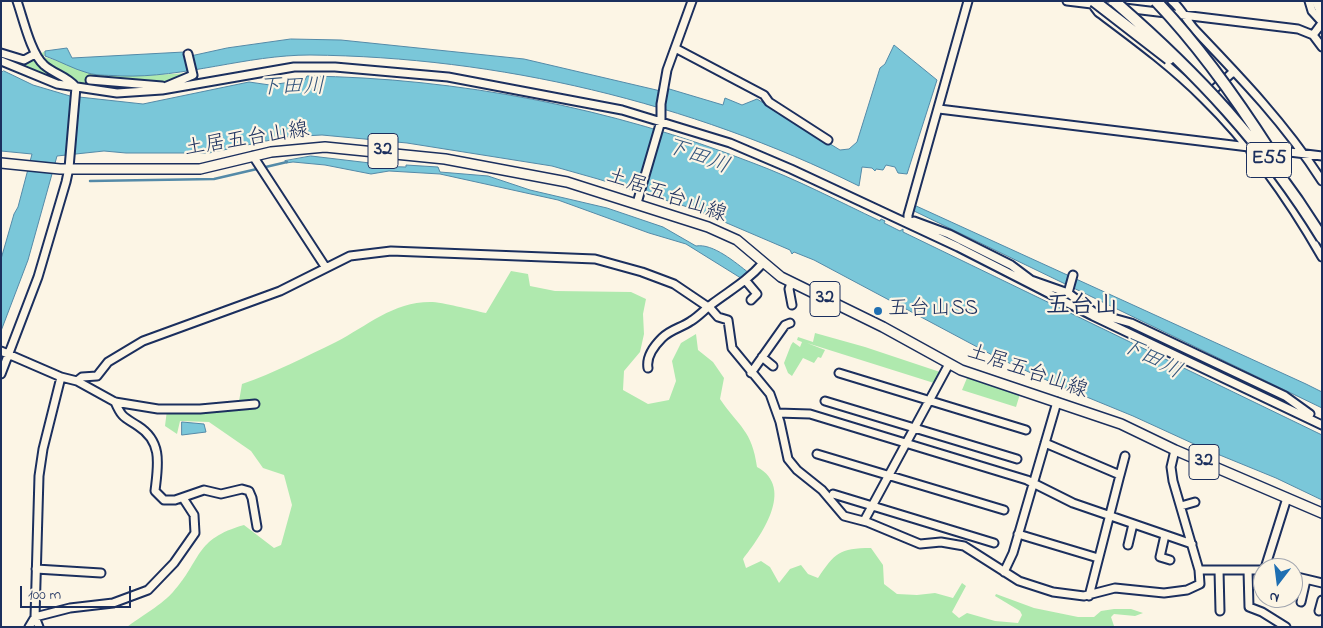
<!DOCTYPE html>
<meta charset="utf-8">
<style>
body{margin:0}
#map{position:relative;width:1323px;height:628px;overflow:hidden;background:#fcf5e5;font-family:"Indie Flower",sans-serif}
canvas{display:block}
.frame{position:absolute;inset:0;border:2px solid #1b2f5e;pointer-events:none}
.north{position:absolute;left:1253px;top:558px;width:50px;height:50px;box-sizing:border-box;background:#fcf5e5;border:1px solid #a2a6af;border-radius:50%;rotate:195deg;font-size:14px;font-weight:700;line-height:20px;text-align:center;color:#1b2f5e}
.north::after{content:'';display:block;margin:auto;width:18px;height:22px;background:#1f6fb2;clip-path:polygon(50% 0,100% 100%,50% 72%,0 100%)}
.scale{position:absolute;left:20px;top:586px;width:111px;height:22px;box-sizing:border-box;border:2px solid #1b2f5e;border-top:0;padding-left:6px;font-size:15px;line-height:18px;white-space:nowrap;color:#1b2f5e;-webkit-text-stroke:4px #fcf5e5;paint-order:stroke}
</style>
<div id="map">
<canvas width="1323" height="628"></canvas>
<div class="frame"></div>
<div class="north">N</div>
<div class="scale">100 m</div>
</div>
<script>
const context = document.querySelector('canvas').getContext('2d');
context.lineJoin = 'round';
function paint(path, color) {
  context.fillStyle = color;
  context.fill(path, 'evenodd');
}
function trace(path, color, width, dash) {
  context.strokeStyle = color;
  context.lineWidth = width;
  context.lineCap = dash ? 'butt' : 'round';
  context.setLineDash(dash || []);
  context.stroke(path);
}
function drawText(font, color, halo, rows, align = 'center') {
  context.font = font + ' "Indie Flower","Klee One",sans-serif';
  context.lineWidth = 4.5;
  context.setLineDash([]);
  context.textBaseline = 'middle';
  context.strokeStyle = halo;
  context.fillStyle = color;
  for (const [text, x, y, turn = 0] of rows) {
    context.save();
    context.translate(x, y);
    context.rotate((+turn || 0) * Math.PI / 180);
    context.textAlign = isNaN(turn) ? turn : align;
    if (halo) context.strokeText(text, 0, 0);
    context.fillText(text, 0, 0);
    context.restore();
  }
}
const green = new Path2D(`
 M45,51L44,57L66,63L88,73L102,75L136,76L190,73L159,87L124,91L88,87L42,59V53Z
 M1,55L28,62L34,59L47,73L66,81L52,80L1,58Z
 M511,271L528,274L530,286L555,291L631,292L646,299L643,314L644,334L640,352L624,371L623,390L648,404L669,400L676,381L672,361L681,343L696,334L698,350L713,362L724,378L720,399C739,427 752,430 757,467C796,488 760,537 743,559L746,568L761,561L770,567L779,583L790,569L801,565L808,574L818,578C835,553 839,548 871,548L883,565L884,584L897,594L917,595L935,593L953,598L962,583L966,586L952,612L959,618L967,613L995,621L1018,623L1022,615L1020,611L995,596L996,594L1034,608L1078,617H1094L1101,611L1114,609H1131L1143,613L1135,616L1114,614L1111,617L1114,626L1119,627H127C139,618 164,603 173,592C202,560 194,539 244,525L274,548L281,545L292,505L284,475L263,468L251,451L209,422L180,421L177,434L165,426L167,410C192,415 213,415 238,407L242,384C274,373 305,357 336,342C367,326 393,302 430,302C443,302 471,310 486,313Z
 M815,333L865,347L940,372L934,383L807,343L825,350L821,358L818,357L814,363L803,358L792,376L788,373L784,363L791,345L793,342L800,347L802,342L797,340L798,337L813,342Z
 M967,378L1020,394L1016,407L962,390Z`);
const water = new Path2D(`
 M291,39L341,40L524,59L665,92L666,88L723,105L725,98L742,105L757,99L840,150L849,149L857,142L880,68L885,64L894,45L937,80L907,174L898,173L895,167L886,165L883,170L876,169L875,171L872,168L862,167L859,186C689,102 499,57 310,55C246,55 185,78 121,76C111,75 98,76 88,73C73,69 60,61 45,56V51L67,48L72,58L184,52L186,57L227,48Z
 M4,71L33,85L70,96L143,104L249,82L270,85L305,80L307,76C459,78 612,108 753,163C796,179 838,201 880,221L881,219L885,221L884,223L900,231L903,229V232L1322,435V500L1276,478L1205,449L1133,416L1055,384L1053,386V383L996,357L814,260L794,252L792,254L790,250L694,209L598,179L552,166L407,143L322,135L285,137L209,153H126L104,151L57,156L28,260L1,331V259L14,214L18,207L32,154L1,151V73Z
 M311,156L370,163V166L406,167V165L438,167L440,172L488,176L530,190L607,208L663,227L696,246C713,243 736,263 749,273L744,280L686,244L649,233L558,200L440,174L389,171L371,174L325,165L293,162L286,163L285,161Z
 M914,205L1306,384L1322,392V408L912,210Z
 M182,422L204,424L206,432L182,435Z`);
const stream = new Path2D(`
 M90,181L214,179L287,162`);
const minor = new Path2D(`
 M968,1L908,215V223L914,221L949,234L1011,265L1031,280L1068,293L1095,313L1131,323L1285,396L1310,414
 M1067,1L1298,29L1313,35L1322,47
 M1172,1C1182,9 1187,22 1196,31C1242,79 1286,125 1322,181
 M1309,1L1312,11L1322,22
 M1092,4L1098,12C1134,39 1171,66 1204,99C1250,144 1290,201 1322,257
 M1313,35L1322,23
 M675,48L764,95L769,102L828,140
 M1,53L24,60L35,54
 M1,61L57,84L117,93L162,90L294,67H335L448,77L622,110L730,143L791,169L958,247L1093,316L1322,425
 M90,80L162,86
 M162,88L193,75L188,54
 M1208,95L1234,71
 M939,109L1322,156
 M253,156L326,268
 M637,203L661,121V104L667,70L692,1
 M746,281L757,294L751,300
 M791,283L789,289L792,305
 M1068,293L1073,275
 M1,351L61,377L77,381L82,377L97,376L108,362L143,341L280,291L350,256L391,251L595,259L642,272L674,284L711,309L718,317L728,320L732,348L770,394L780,422L788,459L797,470L822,490L844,516L867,522L920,544L941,542L964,546L1019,581L1053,592L1084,596L1115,588L1164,593L1187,590L1200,584L1199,570
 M762,357L773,366
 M648,368C646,357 653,347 662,338C671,329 681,328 691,321C699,316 705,309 712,304C732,289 746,282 763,263
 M751,373L785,325L790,323
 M839,373L1026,430
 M1,374L38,277L66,182L69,168L76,87C67,76 54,74 44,65C31,54 23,18 17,1
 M77,381L115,402L158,409H200L255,404
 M825,401L1017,459
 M115,402C122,418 124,417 138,426C163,442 158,465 155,491L164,500H175L204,490L221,494L242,489L249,491L252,498L257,527
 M777,413L810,414L1027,480L1073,503L1192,544
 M1045,443L1120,475L1089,596
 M1175,450L1171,467L1173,481L1199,570H1263
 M817,454L1004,510
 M1120,475L1125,456
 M833,494L994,543
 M1181,506L1195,502
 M864,521L949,364
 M1018,534L1098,558
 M1165,535L1160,557L1170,560
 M1128,545L1133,524
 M1265,568L1287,498
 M36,569L101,573
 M1219,570L1220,611
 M1248,570L1249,607L1262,612L1286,627
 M1004,572L1013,553L1057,402
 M1293,576L1322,583
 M1301,602L1306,580
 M1319,611L1322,600
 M29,627L35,617L70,608L113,603L148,590L174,563L195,533L194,515L183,498
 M39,627L35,617L39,476L43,449L61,377`);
const major = new Path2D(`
 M1,163L60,169H200L271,152L325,147L445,159L567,182L708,227L737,240L781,277L883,327L961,370L1121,424L1175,450L1322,513`);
const highway = new Path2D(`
 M1317,1L1322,12`);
const highwayBridge = new Path2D(`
 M1094,1L1169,59
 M1114,1C1196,72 1265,145 1322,238
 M1156,1C1200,47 1236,98 1270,151`);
const markers = [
 [878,311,5,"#1f6fb2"]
];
const shields = [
 [383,151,30],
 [1269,160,45],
 [825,299,30],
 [1204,462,30]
];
const shieldNames = [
 ["32",383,151],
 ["E55",1269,160],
 ["32",825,299],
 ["32",1204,462]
];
const streetNames = [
 ["土居五台山線",247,141,-9],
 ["土居五台山線",666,197,19],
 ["土居五台山線",1027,373,19]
];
const poiNames = [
 ["五台山SS",888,311]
];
const waterNames = [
 ["下田川",292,89,-1],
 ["下田川",697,158,20],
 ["下田川",1150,360,27]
];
const quarterNames = [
 ["五台山",1082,308]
];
paint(green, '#afe9ae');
paint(water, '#7ac7d9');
trace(water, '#548aa8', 1);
trace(stream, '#548aa8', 2.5);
trace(minor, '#1b2f5e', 11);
trace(major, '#1b2f5e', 12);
trace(highway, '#1b2f5e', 14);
trace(minor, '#fcf5e5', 7);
trace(major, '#fcf5e5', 9);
trace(highway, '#fcf5e5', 10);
trace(highwayBridge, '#1b2f5e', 14, []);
trace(highwayBridge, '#fcf5e5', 10);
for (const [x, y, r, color] of markers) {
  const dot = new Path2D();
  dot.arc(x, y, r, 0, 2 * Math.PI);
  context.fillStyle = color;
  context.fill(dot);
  trace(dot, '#fcf5e5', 2);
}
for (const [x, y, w] of shields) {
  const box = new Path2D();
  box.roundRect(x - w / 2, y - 17.5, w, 35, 4);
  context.fillStyle = '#fcf5e5';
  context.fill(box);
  trace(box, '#1b2f5e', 1);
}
drawText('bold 20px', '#1b2f5e', null, shieldNames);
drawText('21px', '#1b2f5e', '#fcf5e5', streetNames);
drawText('21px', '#1b2f5e', '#fcf5e5', poiNames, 'left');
drawText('italic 22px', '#33557d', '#fcf5e5', waterNames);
drawText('bold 24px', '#1b2f5e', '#fcf5e5', quarterNames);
</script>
